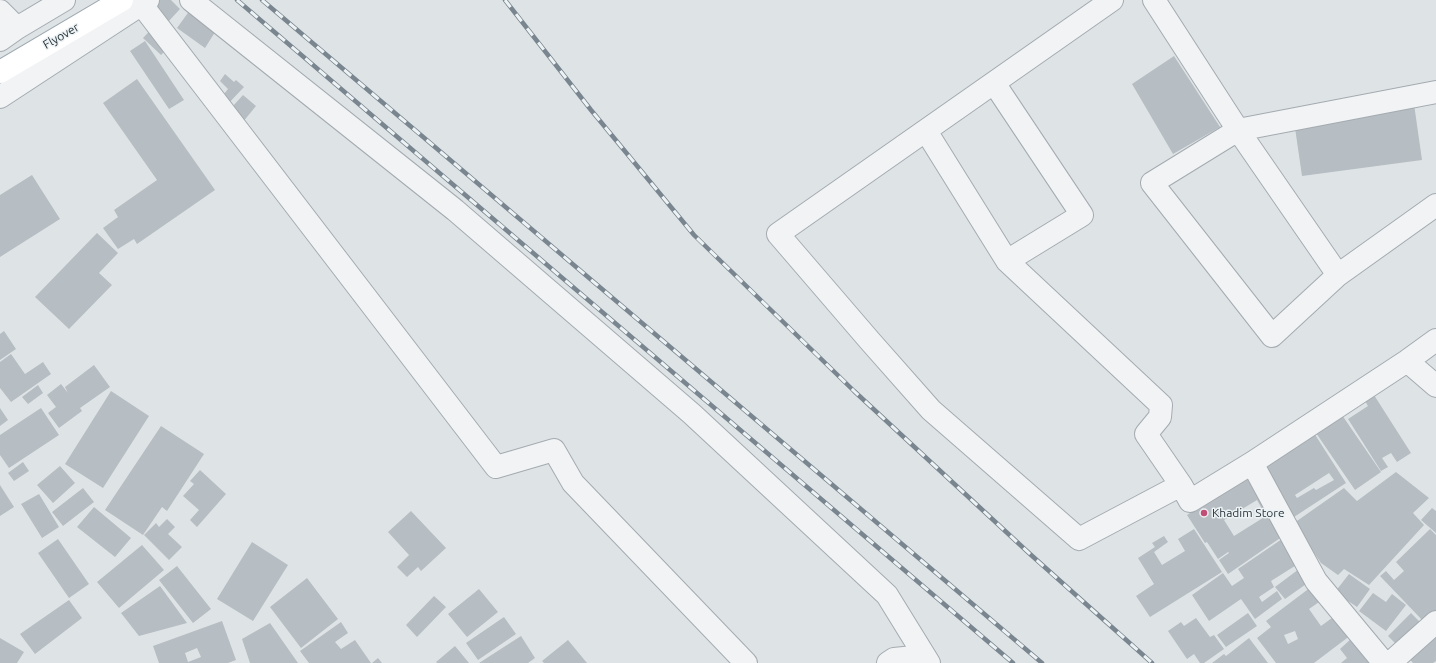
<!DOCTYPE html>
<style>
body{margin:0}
canvas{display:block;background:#dee3e6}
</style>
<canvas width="1436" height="663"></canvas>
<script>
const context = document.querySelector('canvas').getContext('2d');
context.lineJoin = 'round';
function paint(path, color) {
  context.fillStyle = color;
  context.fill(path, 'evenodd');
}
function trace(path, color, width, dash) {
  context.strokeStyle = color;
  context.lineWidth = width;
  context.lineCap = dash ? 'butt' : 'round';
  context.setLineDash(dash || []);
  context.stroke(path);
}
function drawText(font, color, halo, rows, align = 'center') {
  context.font = font + ' Ubuntu,sans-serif';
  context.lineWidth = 3;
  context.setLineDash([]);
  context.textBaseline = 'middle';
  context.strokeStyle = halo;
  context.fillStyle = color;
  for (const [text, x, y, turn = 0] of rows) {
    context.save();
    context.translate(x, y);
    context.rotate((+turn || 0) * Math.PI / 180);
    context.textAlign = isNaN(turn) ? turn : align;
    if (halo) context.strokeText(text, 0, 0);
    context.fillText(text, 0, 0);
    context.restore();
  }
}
const building = new Path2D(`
 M159,0H171L180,9L168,22L152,7Z
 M190,10L217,29L205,48L177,28Z
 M159,21L190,49L182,59L169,47L161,55L143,38Z
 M145,41L184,100L169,109L130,51Z
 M1174,56L1220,127L1173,154L1132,84Z
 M225,74L234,82L236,80L244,87L227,105L220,99L228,89L220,81Z
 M137,79L215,190L137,244L134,239L118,249L103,228L118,217L114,210L157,180L103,103Z
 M243,95L256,106L238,128L223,117Z
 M1414,104L1422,160L1302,176L1294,121Z
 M32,175L60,219L0,257V195Z
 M97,233L118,253L99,273L112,285L69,329L35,297Z
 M4,331L16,349L0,360V334Z
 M11,354L25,374L43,362L51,374L11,402L0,388V362Z
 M94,365L110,387L80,408L82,411L59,428L48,413L56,407L47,395L61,384L68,393L65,387Z
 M38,385L43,393L28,404L22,397Z
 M111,391L149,416L103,488L65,464Z
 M1374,395L1411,453L1397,462L1391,453L1382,458L1388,467L1381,471L1348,419L1368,406L1365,401Z
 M0,408L8,420L0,426Z
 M41,408L59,435L9,468L0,455V435Z
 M1342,415L1381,472L1355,490L1316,433Z
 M161,426L204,454L167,511L162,507L143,535L105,510Z
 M1314,433L1346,483L1294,517L1261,467ZM1329,473L1334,480L1316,490L1314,488L1297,498L1295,495Z
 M23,462L29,471L14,481L8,473Z
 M60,466L75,483L53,503L37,485Z
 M200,470L226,494L197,527L190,520L199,510L183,496L194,484L190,481Z
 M1396,472L1429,498L1413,513L1424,525L1369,585L1344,569L1338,575L1321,563L1294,523L1344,488L1357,501Z
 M1247,475L1286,534L1228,574L1219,560L1229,553L1228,552L1218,559L1207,542L1205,543L1187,515ZM1257,500L1266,516L1234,536L1224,520Z
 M0,485L14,507L0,516Z
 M83,488L94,502L63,526L52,512Z
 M39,494L59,527L42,538L21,504Z
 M94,507L131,538L115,557L77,527Z
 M1432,508L1436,511V533L1421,520Z
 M411,511L446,548L421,571L418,567L407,577L397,567L409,555L388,532Z
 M167,519L175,527L168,534L182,547L169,560L144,535L156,523L159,527Z
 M1194,529L1222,572L1150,617L1136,596L1154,584L1138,558L1155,547L1152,543L1164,536L1168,542L1154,552L1162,565L1185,551L1178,539Z
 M1430,529L1436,535V612L1425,623L1380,576L1386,571L1394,580L1404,571L1396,562Z
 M58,539L89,584L69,598L38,553Z
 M1282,539L1298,564L1271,581L1274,587L1259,597L1262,602L1277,591L1282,599L1255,619L1241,599L1209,621L1192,595L1223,573L1232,586L1244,578L1238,569Z
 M252,542L288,565L253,621L217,599Z
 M142,545L164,570L119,608L97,582Z
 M177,566L211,609L193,623L159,580Z
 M1299,569L1309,582L1285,599L1275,587Z
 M1349,574L1370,589L1357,607L1335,592Z
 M307,578L338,619L301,648L270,607Z
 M160,586L187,623L139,636L121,613Z
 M1311,587L1322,600L1309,609L1321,626L1336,615L1351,635L1314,663H1276L1257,638L1271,627L1266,621ZM1295,631L1298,639L1288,644L1284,635Z
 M479,589L498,612L467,637L448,614Z
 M1373,593L1386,602L1392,594L1406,605L1386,631L1359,611Z
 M434,596L446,607L417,637L406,625Z
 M69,600L82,618L35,654L20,634Z
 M1248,613L1257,626L1226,647L1217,635Z
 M1411,613L1420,622L1397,645L1388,636Z
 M504,617L516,634L478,660L466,643Z
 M1196,618L1210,637L1214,635L1224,649L1204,663H1200L1194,654L1187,659L1168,631L1181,622L1184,626Z
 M222,621L236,660L228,663H159L153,646ZM197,648L201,657L188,662L185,653Z
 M341,622L348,633L335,642L341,649L355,640L371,663H309L300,651Z
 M270,623L298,663H250L242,639Z
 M1436,624V661L1433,663H1413L1406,655Z
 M521,636L535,658L528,663H479Z
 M0,638L24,652L17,663H0Z
 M1249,638L1268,663H1212L1224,654L1226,656Z
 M1352,638L1374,663H1341L1347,658L1340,649Z
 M568,640L587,663H544L542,661Z
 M455,646L469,663H437L436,662Z
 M378,658L382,663H372Z`);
const minor = new Path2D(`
 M191,0L455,210L692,414L887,595L929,663
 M1112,0L778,234L870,341L931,410L1079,539L1181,485
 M1154,0L1238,130L1338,275L1436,205
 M142,5L496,467L554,450L573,483L746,663
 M0,11L17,28
 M0,40L17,28L64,0
 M994,83L1082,215L1007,261
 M0,97L148,0
 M926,131L1007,261L1161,405L1160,417L1146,434L1181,485L1190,501L1252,463L1407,361L1436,340
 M1338,275L1272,336L1152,183L1238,130L1436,92
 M1407,361L1436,386
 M1252,463L1316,581L1384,663
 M888,663L894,659L924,656
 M1390,663L1436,622`);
const major = new Path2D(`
 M0,72L122,0`);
const rail = new Path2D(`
 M237,0L1013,663
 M262,0L1042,663
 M505,0L591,110L694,235L854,391L1030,554L1152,663`);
const markers = [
 [1204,513,4,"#c24d76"]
];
const streetNames = [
 ["Flyover",61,36,-30]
];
const poiNames = [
 ["Khadim Store",1212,513]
];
paint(building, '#b6bdc3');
trace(minor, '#a4abb0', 24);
trace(major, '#9faab1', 24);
trace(minor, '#f1f3f5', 22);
trace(major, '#fff', 22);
trace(rail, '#79858f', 4.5);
trace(rail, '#edf2f4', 3, [9]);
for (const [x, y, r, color] of markers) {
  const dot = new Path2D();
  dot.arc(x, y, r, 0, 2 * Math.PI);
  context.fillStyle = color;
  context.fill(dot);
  trace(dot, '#edf2f4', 1.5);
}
drawText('12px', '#29343c', '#edf2f4', streetNames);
drawText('12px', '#29343c', '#edf2f4', poiNames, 'left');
</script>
